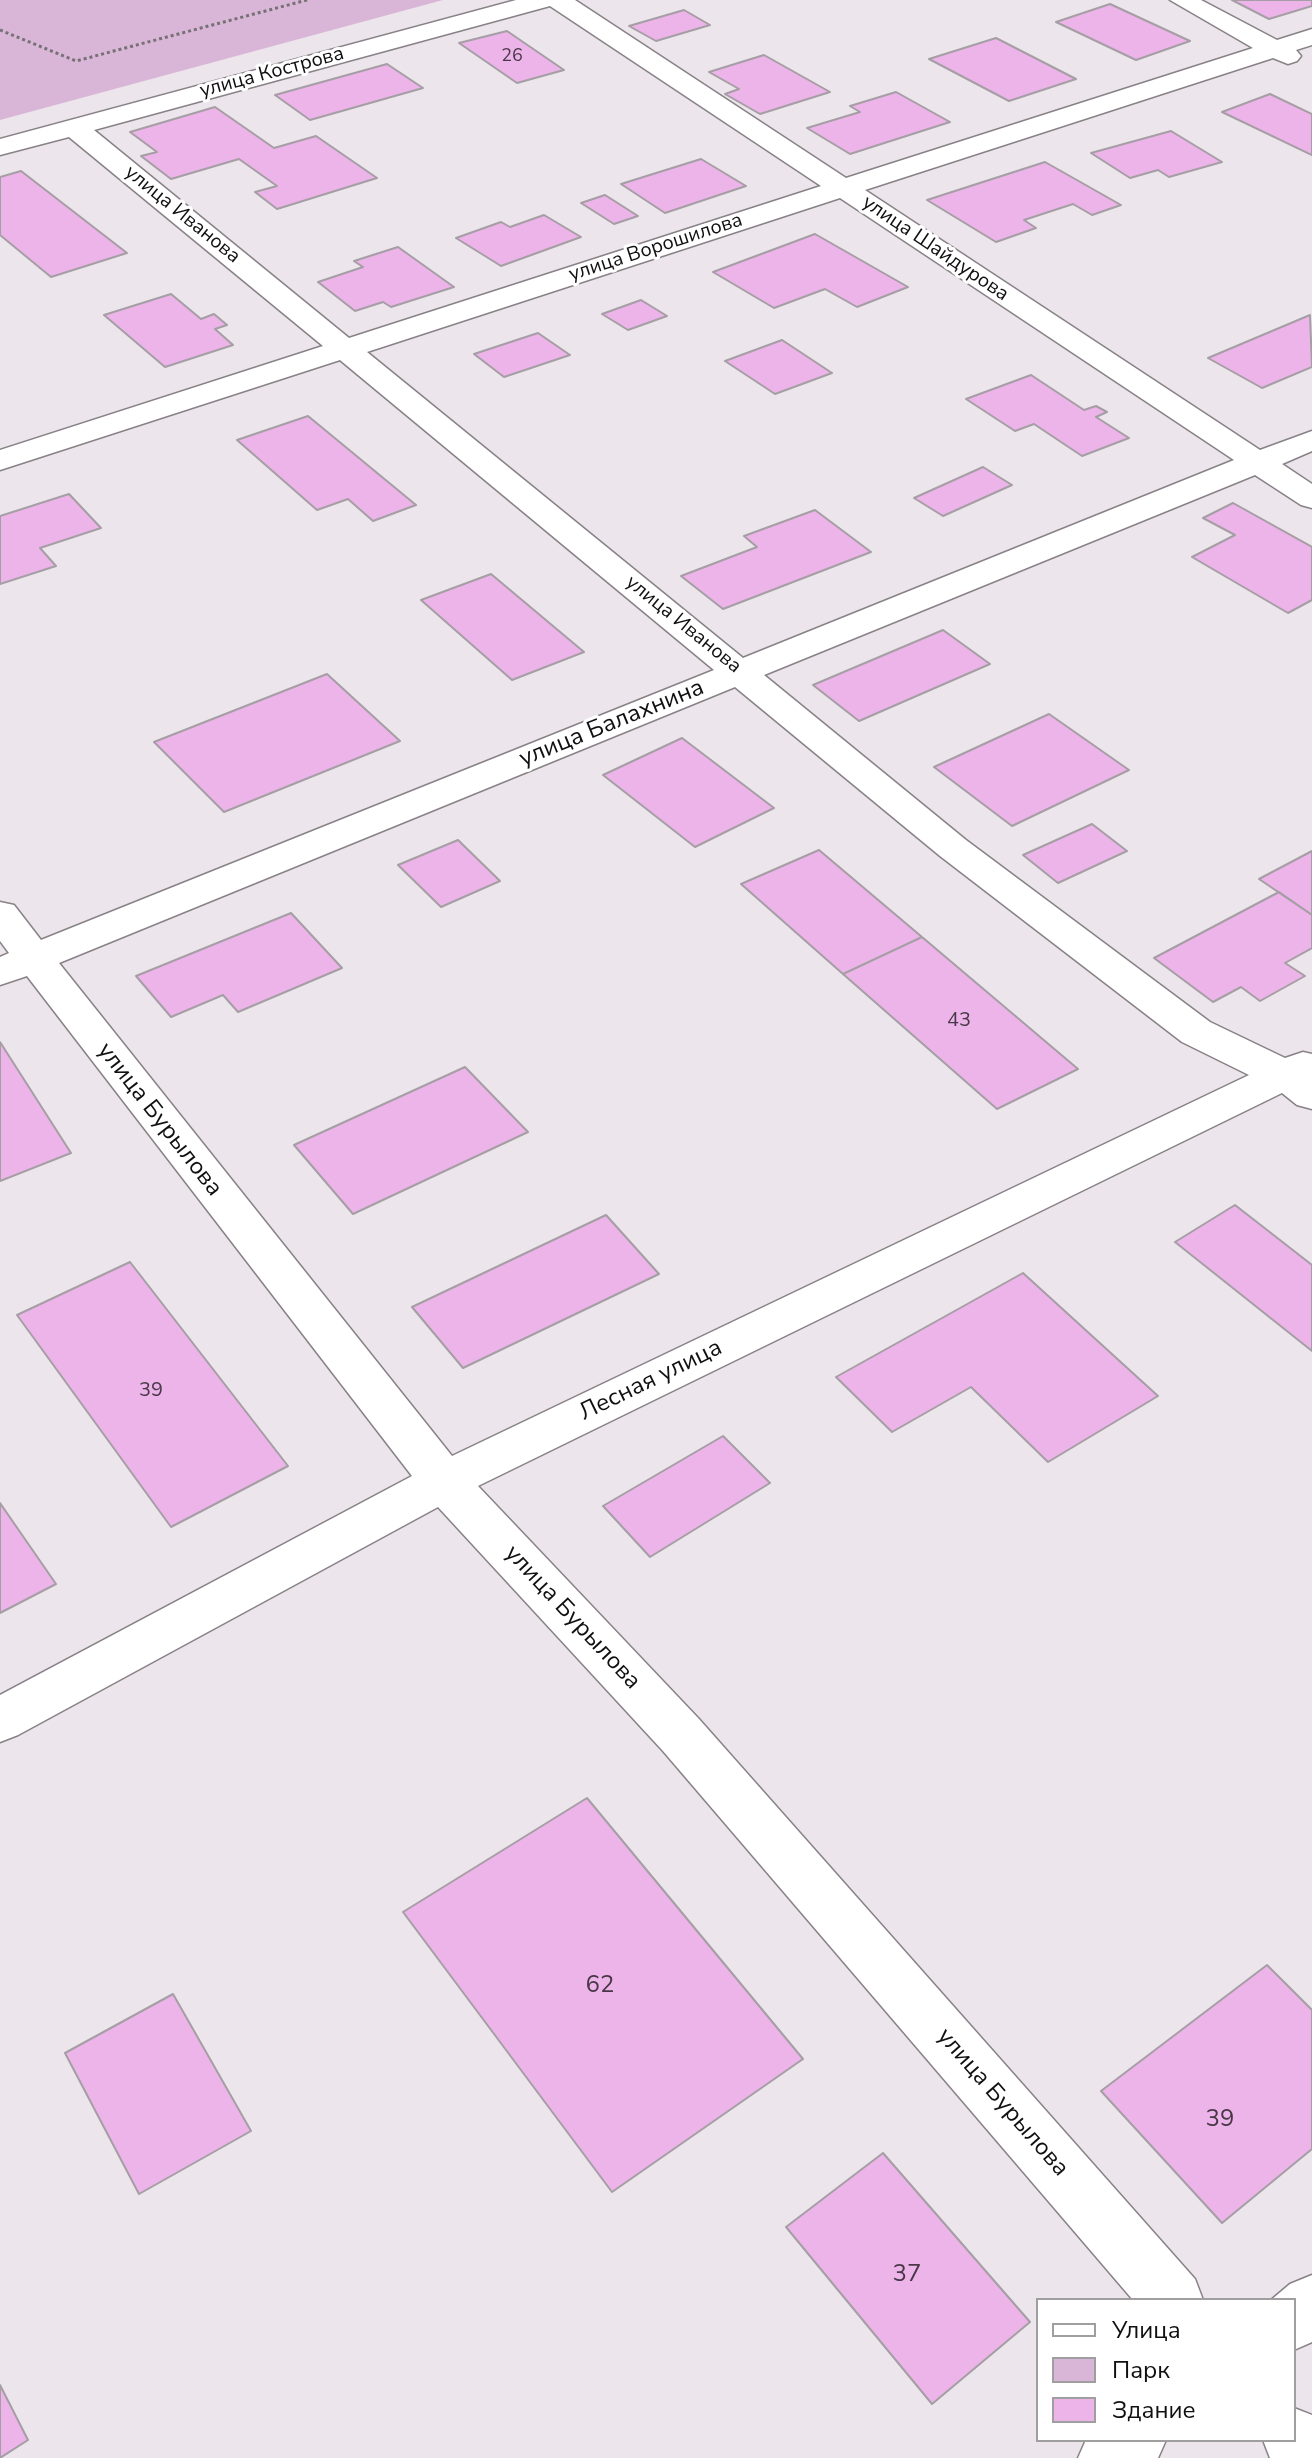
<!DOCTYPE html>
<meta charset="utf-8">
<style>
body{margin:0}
#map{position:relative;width:1312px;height:2458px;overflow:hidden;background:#ece5eb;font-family:"Nunito Sans",sans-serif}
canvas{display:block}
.legend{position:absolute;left:1036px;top:2298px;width:260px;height:144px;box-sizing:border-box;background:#fff;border:2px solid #a09fa0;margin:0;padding:10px 14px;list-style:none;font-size:24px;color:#110f11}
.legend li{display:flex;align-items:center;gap:16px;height:40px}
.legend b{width:40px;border:2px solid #a09fa0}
</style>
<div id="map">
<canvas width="1312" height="2458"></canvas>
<ul class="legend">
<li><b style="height:10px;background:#fff"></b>Улица</li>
<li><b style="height:22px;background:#d9b6d7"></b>Парк</li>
<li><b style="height:22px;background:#edb4ea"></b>Здание</li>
</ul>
</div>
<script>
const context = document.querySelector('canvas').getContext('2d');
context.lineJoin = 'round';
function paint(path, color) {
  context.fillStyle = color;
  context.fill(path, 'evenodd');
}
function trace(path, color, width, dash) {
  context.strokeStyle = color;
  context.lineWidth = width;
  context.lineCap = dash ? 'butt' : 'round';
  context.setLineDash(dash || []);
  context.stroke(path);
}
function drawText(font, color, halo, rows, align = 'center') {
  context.font = font + ' "Nunito Sans",sans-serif';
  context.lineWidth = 6;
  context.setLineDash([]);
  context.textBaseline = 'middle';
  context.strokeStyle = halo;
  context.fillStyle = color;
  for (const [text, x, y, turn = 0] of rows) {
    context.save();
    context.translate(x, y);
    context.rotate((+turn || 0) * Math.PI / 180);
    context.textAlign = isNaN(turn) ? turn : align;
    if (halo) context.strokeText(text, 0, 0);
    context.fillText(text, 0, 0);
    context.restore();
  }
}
const green = new Path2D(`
 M0,0H443L0,120Z`);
const building = new Path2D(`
 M1232,0H1312V6L1269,19Z
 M1110,4L1190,41L1136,60L1056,22Z
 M684,10L710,25L656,41L629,26Z
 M507,31L564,70L517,83L459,43Z
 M996,38L1076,79L1009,101L929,59Z
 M764,55L830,92L760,114L725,94L739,89L709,72Z
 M387,64L423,88L310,120L275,95Z
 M896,92L950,122L850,154L807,128L860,112L850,106Z
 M1270,94L1312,114V155L1222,112Z
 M215,107L274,148L316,136L377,178L277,209L255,192L277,186L239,159L171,179L141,156L157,152L130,132Z
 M1171,131L1222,162L1169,177L1158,170L1130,178L1091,153Z
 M701,159L746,186L665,213L621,184Z
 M1045,162L1121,205L1092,215L1073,204L1024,220L1036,228L996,242L927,200Z
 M21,171L127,253L51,277L0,235V177Z
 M605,195L638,216L614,224L581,203Z
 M544,215L581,237L501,266L456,238L501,222L510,227Z
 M815,234L908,287L857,307L825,289L774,308L713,272Z
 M398,247L454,287L391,307L383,302L355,311L318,282L363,267L354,261Z
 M171,294L201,319L214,314L227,325L215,329L233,345L165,367L104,315Z
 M641,300L667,316L628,330L602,314Z
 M1310,315L1312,367L1262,388L1208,358Z
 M538,333L570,355L504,377L474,354Z
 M782,340L832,373L775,394L725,361Z
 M1031,375L1084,410L1096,406L1107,412L1096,417L1129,438L1082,456L1034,424L1015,431L966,399Z
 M308,416L416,505L373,521L348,499L317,510L237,440Z
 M983,467L1012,485L943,516L914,498Z
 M69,494L101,528L40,548L56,566L0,584V516Z
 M1233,503L1312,547V600L1288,613L1192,557L1235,535L1203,518Z
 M815,510L871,552L723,609L681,576L757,547L744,536Z
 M491,574L584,652L512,680L421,600Z
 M943,630L990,664L859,721L813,685Z
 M327,674L400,741L224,812L154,742Z
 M1049,714L1129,770L1012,826L934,767Z
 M682,738L774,808L695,847L603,775Z
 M1092,824L1127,851L1058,883L1023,855Z
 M458,840L500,881L441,907L398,865Z
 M819,850L922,937L843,974L741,884Z
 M1312,851V915L1259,879Z
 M1279,892L1312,915V948L1285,963L1305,976L1260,1001L1241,987L1213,1002L1154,958Z
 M291,913L342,968L238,1012L223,995L171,1017L136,976Z
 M922,937L1078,1069L997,1109L843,974Z
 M0,1042L71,1153L0,1181Z
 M465,1067L528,1132L353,1214L294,1145Z
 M1235,1205L1312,1265V1351L1175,1242Z
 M606,1215L659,1274L463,1368L412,1307Z
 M130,1262L288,1466L171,1527L17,1315Z
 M1023,1273L1158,1396L1048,1462L971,1387L892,1432L836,1377Z
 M723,1436L770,1483L650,1557L603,1506Z
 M0,1503L56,1584L0,1613Z
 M587,1798L803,2059L612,2192L403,1912Z
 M1267,1965L1312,2010V2149L1222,2223L1101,2091Z
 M173,1994L251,2131L139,2194L65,2053Z
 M883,2153L1030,2322L932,2404L786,2227Z
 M0,2385L28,2440L0,2458Z`);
const path = new Path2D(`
 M0,30L76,61L307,0`);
const minor = new Path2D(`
 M516,0H575L846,178L1253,48L1170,0H1201L1277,40L1312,29V45L1296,50L1301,56L1297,61L1288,64L1273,58L865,190L1260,450L1312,431V451L1282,464L1312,484V508L1301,505L1255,475L764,675L966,840L1210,1022L1285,1058L1303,1052L1312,1054V1109L1297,1105L1282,1093L478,1486L699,1719L1195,2279L1203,2300H1133L663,1751L438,1507L18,1735L0,1742V1695L412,1476L27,976L0,985V957L9,953L0,941V902L14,905L41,940L714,670L340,360L0,470V450L323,346L69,137L0,155V139ZM550,6L821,186L349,338L94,130ZM840,198L1234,460L743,658L367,352ZM735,687L940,856L1182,1042L1249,1075L452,1456L59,963Z
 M1312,2275V2342L1294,2350V2300H1271L1290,2284Z
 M1294,2408L1312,2415V2458H1270L1263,2440H1294Z
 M1086,2440H1166L1158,2458H1078Z`);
const farNumbernames = [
 ["26",512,57]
];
const farStreetnames = [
 ["улица Кострова",272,73,-15],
 ["улица Иванова",182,215,39],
 ["улица Ворошилова",656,248,-18],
 ["улица Шайдурова",935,249,34],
 ["улица Иванова",683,625,39]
];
const numberNames = [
 ["43",959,1021],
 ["39",151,1391]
];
const streetNames = [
 ["улица Балахнина",612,724,-22],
 ["улица Бурылова",159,1120,52],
 ["Лесная улица",651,1381,-26],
 ["улица Бурылова",572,1618,47],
 ["улица Бурылова",1002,2103,49]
];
const nearNumbernames = [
 ["62",600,1986],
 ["39",1220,2120],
 ["37",907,2275]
];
paint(green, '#d9b6d7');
paint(building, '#edb4ea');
trace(building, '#a59ea4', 2);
trace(minor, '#888287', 3);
trace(path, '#757175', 3, [3, 3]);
paint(minor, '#fff');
drawText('18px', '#483847', null, farNumbernames);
drawText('20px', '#110f11', '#fff', farStreetnames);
drawText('20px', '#483847', null, numberNames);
drawText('24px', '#110f11', '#fff', streetNames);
drawText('24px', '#483847', null, nearNumbernames);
</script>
